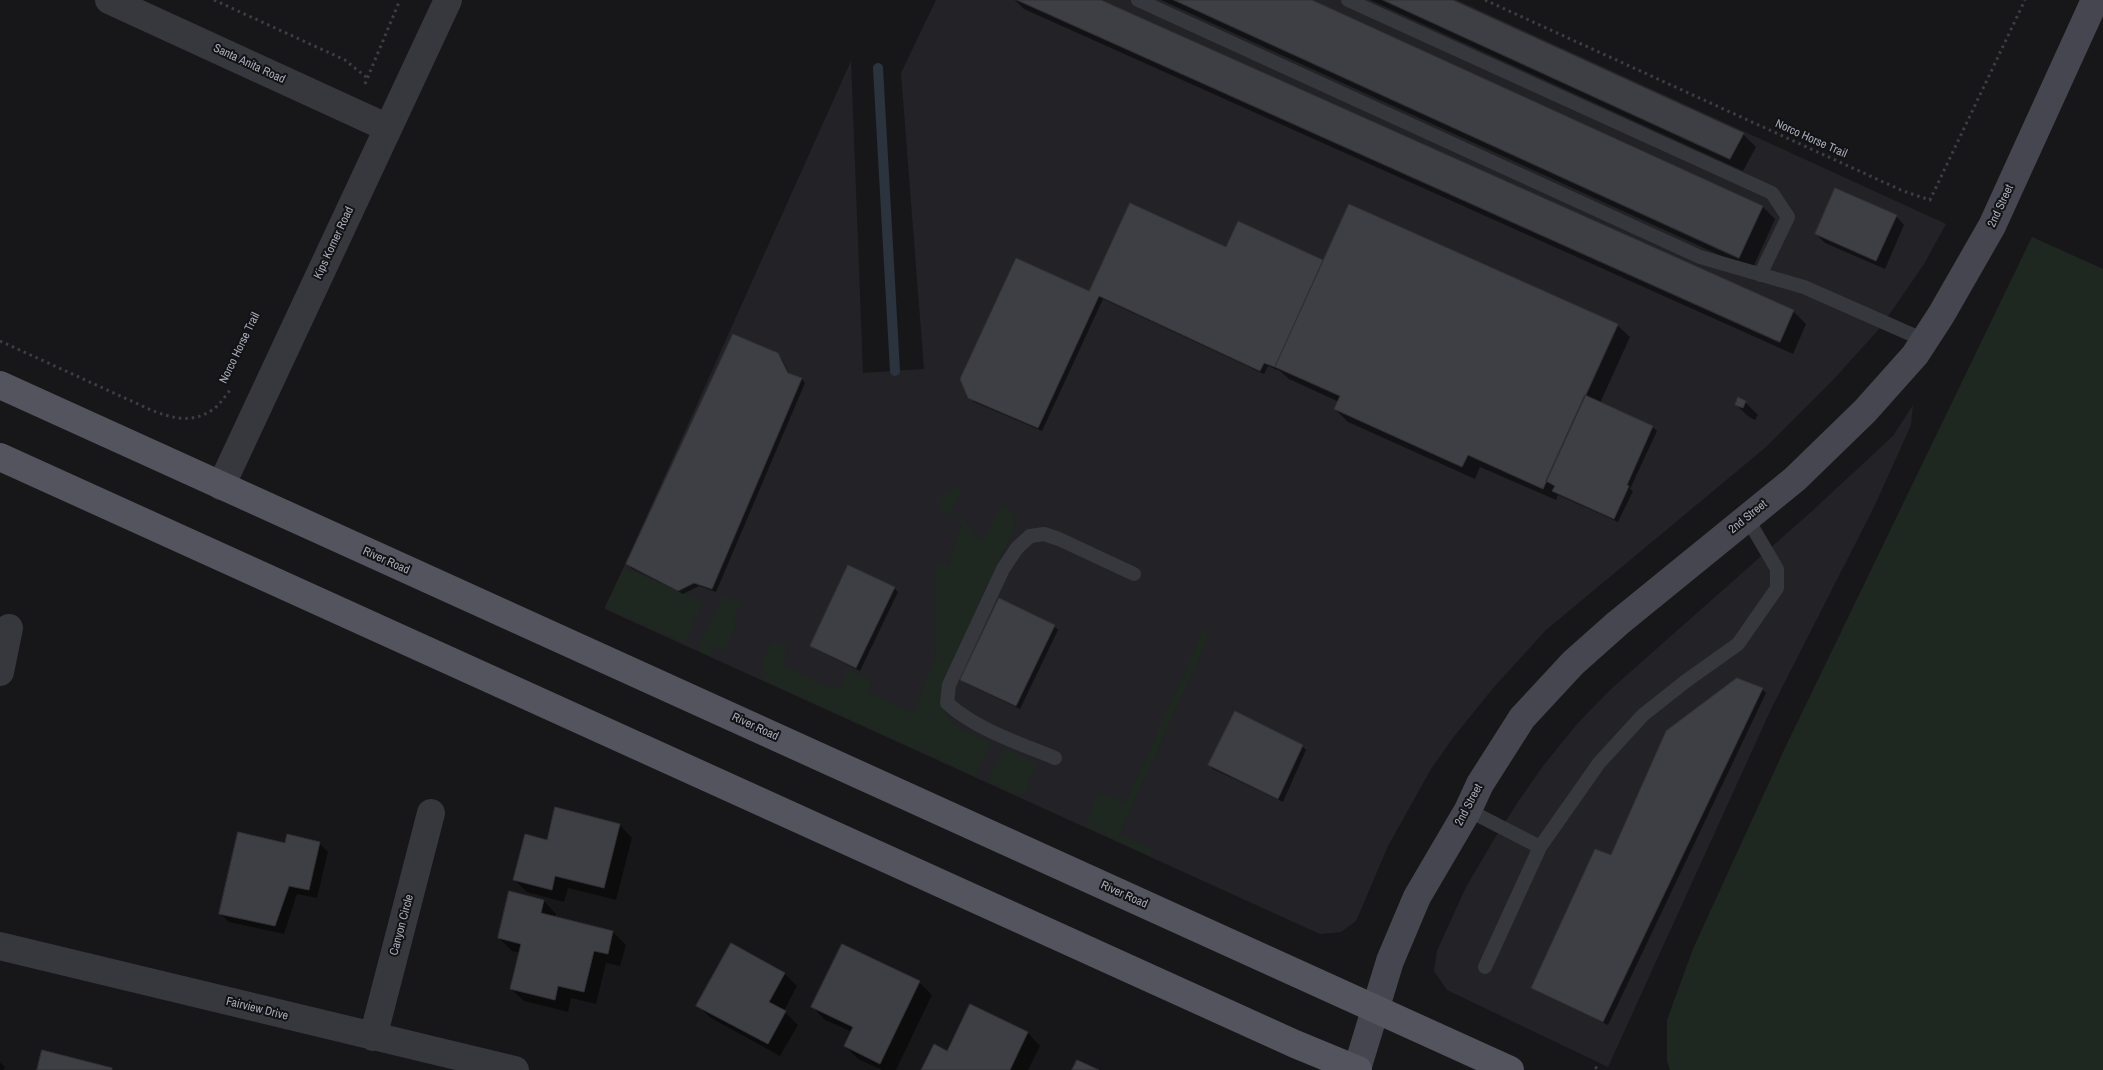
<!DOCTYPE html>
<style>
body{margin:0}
canvas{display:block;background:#171719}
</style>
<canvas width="2103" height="1070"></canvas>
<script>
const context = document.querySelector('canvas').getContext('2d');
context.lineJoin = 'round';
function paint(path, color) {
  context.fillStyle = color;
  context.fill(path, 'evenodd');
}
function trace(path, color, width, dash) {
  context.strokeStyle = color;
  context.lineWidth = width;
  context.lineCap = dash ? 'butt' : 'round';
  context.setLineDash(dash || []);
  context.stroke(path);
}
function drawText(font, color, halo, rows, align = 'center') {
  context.font = font + ' "Archivo Narrow",sans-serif';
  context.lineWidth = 4;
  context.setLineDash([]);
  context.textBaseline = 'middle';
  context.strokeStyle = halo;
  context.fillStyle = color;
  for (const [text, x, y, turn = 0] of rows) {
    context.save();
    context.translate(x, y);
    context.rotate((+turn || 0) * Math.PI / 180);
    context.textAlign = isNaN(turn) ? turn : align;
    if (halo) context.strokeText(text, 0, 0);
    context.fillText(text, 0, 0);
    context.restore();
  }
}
const built = new Path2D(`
 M936,0H1457L1946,224L1924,264L1880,328L1833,380L1766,447L1546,630L1494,687L1452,739L1431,769L1388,846L1356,921L1341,932L1320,934L605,609L851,61L863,373L924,369L901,73Z
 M1913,405L1911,425L1874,507L1771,709L1608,1067L1447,990L1434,971L1437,951L1466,887L1495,838L1518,802L1543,766L1577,724L1610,690L1811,512L1893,436Z`);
const green = new Path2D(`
 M2032,237L2103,269V1070H1670L1667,1061V1020L1693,949L1785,748Z
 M956,486L962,488L951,514L972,525L971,532L985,540L1001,505C1012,509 1016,517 1015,528L982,596L946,680L943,704L947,716L955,725L991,742L975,776L763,680L767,671L761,668L771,643C779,643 782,645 787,651L782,666L827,686L840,687L849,669L872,680L867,692L913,713L936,657L935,563L948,565L963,523L938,508L945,494Z
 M624,567L703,602L684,643L605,607Z
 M724,595L741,603L733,620L738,622L724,651L715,647L711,656L697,649Z
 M1203,631L1210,634L1119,835L1148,847L1151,850L1150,856L1085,826L1094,801L1101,794L1126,802Z
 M1004,747L1035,762L1036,768L1023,796L988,781Z`);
const shadow = new Path2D(`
 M1015,0H1098L1793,311L1806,324L1793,354L1024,9Z
 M1161,0H1309L1763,207L1775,219L1752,270Z
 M1370,0H1450L1743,134L1756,147L1743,171Z
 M1896,216L1904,225L1885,269L1825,243L1816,234Z
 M1226,249L1322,261L1583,396H1586L1618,326L1630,337L1600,403L1653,427L1657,431L1630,489L1633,491L1618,522L1558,495L1556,500L1480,467L1475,479L1348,422L1335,409L1339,402L1289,379L1280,371L1268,366L1264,374L1103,299L1042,431L974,402L969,397L1090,293Z
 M777,354L782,359L790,375L802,379L805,383L716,592L699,586L683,594L631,568L628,564Z
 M1745,402L1758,415L1755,420L1749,417L1736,405Z
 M894,588L898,592L860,671L815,649L811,645Z
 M1054,626L1058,630L1020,709L965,683L961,680Z
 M1762,689L1766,693L1608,1025L1537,991L1533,987L1612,857Z
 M1302,746L1306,750L1283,802L1213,769L1209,765Z
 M620,825L632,838L616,900L568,888L564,902L527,892L515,880L547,841Z
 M319,843L328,852L317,898L297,894L284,934L229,922L220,914L286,844Z
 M544,901L556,914L555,918L613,932L626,945L620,966L606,963L596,1004L571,998L568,1012L524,1001L511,989L520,953L512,951L499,938Z
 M731,945L785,974L797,986L784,1011L798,1025L780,1056L711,1018L698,1006Z
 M919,982L932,995L896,1070H882L858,1059L845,1046L852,1032L825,1020L813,1007Z
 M1028,1033L1040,1046L1028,1070H922L948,1052Z
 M0,1062L5,1067L4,1070H0Z`);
const stream = new Path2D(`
 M878,68L895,371`);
const building = new Path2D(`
 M1017,0H1101L1794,310L1780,342Z
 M1174,0H1312L1763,206L1739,258Z
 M1383,0H1453L1744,133L1730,159Z
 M1835,188L1897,215L1876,261L1815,234Z
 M1130,203L1226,247L1238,221L1323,260L1275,367L1264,363L1260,371L1099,296L1038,428L968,398L960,379L1016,258L1089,291Z
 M1349,204L1618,324L1543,489L1468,455L1462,467L1334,409L1340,396L1275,367Z
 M733,334L778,353L788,373L802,378L712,589L694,583L678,591L626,564Z
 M1585,395L1653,426L1627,485L1629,486L1614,519L1552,491L1555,486L1546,481Z
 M1738,397L1746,401L1743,408L1735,405Z
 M848,565L895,587L856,668L810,646Z
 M999,598L1055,625L1016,706L960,680Z
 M1737,678L1763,688L1603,1022L1531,988L1595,849L1611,855L1666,731Z
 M1235,711L1303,745L1278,799L1208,765Z
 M555,807L620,824L604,888L555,876L552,890L513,880L525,834L547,840Z
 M238,832L285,843L287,834L320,842L309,890L289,886L275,926L219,914Z
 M509,891L544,900L541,913L613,931L608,954L594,951L584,992L558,986L555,1000L510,989L521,944L498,938Z
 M731,943L785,973L769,1002L786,1011L768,1044L696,1006Z
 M842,944L920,981L880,1064L844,1046L853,1027L811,1007Z
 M970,1004L1028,1032L1010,1070H921L934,1044L947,1051Z
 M42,1050L112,1068V1070H37Z
 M1077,1060L1099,1070H1072Z`);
const path = new Path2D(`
 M214,0L345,60L366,77
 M1485,0L1903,191L1930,200L2025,0
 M365,84L400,0
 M0,341L151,410C172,418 191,424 212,410C219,406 225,396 231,389
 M1595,1067L1599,1070`);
const lane = new Path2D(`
 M1138,0L1700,257L1804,287L1924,340
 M1348,0L1772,193L1788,217L1760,275
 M1055,758C1019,743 977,730 947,703L949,685L1003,569L1017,548L1030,536L1044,534L1059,539L1134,574
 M1468,810L1540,847
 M1485,967L1540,847L1599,763L1643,715L1686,681L1738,644L1777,588V569L1747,518`);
const street = new Path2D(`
 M109,0L388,128
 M221,486L448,0
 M0,672L9,628
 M0,946L515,1070
 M373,1037L431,813`);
const secondary = new Path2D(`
 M1357,1069L1390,961L1417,897L1468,810L1480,784L1522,718L1573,663L1618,623L1795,479L1865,411L1915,355L1941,315L1992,226L2095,0`);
const primary = new Path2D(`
 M0,385L1510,1070
 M0,457L1295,1044L1358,1070`);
const streetNames = [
 ["Santa Anita Road",249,64,25],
 ["Norco Horse Trail",1811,139,24],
 ["2nd Street",2001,206,-65],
 ["Kips Korner Road",334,243,-65],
 ["Norco Horse Trail",240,348,-64],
 ["2nd Street",1748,517,-39],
 ["River Road",386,561,24],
 ["River Road",755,727,25],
 ["2nd Street",1469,805,-62],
 ["River Road",1124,895,24],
 ["Canyon Circle",402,925,-75],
 ["Fairview Drive",257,1009,14]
];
paint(built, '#232226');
paint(green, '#1e2820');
paint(shadow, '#0007');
trace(stream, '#2b333e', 10);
paint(building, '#3e3f44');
trace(building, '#313035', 1);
trace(path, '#3d3e45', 3, [2.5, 4]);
trace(lane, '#37373e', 14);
trace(street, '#37373e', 28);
trace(secondary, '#45464f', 28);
trace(primary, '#53545e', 28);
drawText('12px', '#a7abba', '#121214', streetNames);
</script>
